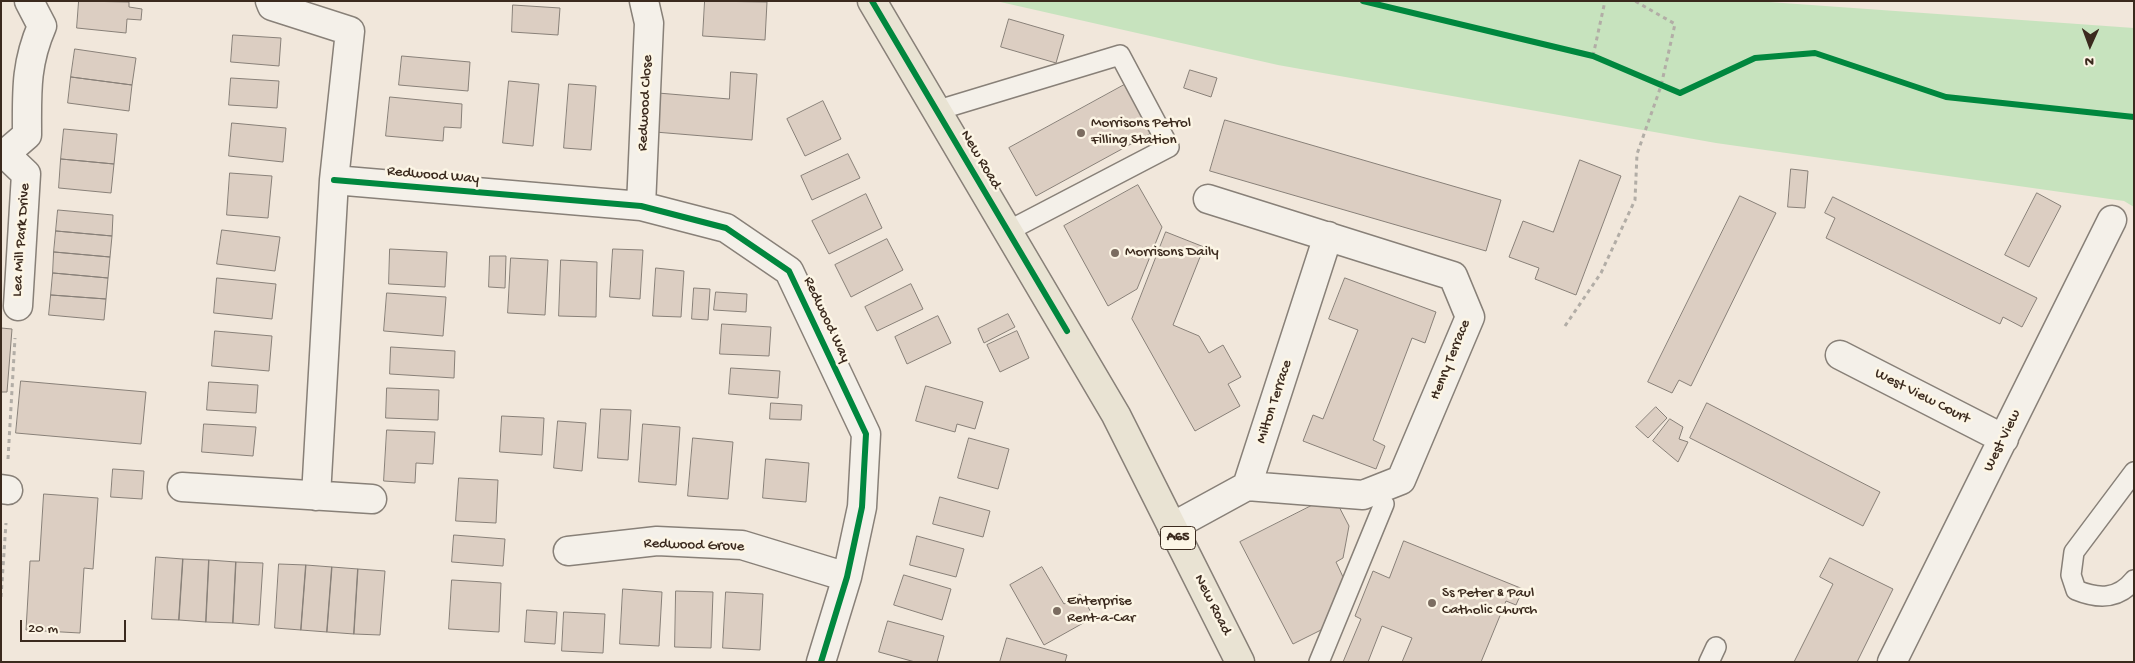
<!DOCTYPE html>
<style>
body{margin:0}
#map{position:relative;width:2135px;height:663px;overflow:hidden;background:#f1e7db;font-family:"Gochi Hand",sans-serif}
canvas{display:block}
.frame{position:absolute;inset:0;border:2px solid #3b2a1e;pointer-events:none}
.north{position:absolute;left:2065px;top:20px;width:50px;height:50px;-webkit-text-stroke:4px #fcf5e5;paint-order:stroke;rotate:182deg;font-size:14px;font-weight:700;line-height:20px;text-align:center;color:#3b2a1e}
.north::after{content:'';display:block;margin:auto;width:18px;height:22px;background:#3b2a1e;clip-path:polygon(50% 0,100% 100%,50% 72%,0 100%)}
.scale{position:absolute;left:20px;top:620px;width:106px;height:22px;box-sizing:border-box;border:2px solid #3b2a1e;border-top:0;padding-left:6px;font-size:15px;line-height:18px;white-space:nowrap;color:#3b2a1e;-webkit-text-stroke:4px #fcf5e5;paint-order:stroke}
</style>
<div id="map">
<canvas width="2135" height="663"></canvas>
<div class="frame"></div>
<div class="north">N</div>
<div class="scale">20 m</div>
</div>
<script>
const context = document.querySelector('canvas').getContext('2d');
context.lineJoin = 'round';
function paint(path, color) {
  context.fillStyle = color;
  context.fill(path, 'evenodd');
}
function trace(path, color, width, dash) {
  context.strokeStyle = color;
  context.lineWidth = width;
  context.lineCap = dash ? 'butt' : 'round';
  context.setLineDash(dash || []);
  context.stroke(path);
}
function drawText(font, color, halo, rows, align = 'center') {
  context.font = font + ' "Gochi Hand",sans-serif';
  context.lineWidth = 5;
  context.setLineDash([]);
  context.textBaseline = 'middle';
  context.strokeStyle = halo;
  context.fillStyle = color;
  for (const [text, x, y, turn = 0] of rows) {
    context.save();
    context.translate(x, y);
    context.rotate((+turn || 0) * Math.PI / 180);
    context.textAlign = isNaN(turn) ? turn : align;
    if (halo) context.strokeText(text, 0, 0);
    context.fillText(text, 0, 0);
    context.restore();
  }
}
const green = new Path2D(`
 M996,1H1755L2134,28V207L2124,201L1716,143L1278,65Z`);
const building = new Path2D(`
 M79,1L129,2V7L142,9L141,20L127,19L126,33L77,28Z
 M705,1L767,2L765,40L703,36Z
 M513,5L560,8L558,35L512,32Z
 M1009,19L1064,35L1056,63L1001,47Z
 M233,35L281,38L279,66L231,62Z
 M75,49L136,58L132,85L71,77Z
 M402,56L470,62L468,91L399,85Z
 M1190,70L1217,78L1211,97L1184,88Z
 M731,72L757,74L752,140L655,132L658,93L729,99Z
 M71,77L132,85L129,111L68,103Z
 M231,78L279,81L277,108L229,105Z
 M509,81L539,84L533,146L503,143Z
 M569,84L596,86L591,150L564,148Z
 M1126,84L1153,132L1036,196L1009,148Z
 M390,97L462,104L461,128L444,127L443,141L386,136Z
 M823,101L841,139L805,156L787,119Z
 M1225,120L1501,200L1486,251L1210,171Z
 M232,123L286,128L283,162L229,156Z
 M64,129L117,134L114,164L61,159Z
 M848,154L860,178L812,200L801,176Z
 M61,159L114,164L111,193L59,188Z
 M1580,160L1621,176L1576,295L1535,279L1539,268L1509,257L1523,221L1553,232Z
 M1791,169L1808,171L1805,208L1788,207Z
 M230,173L272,176L268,218L227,215Z
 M1138,185L1162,227L1137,289L1108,306L1064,226Z
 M2037,193L2061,206L2029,267L2005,255Z
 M866,194L882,228L829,254L812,221Z
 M1740,196L1776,213L1691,386L1679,380L1672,393L1648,382Z
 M1833,197L2037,298L2022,327L2003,317L2000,324L1826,238L1835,218L1825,213Z
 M58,210L113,215L112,236L56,231Z
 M222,230L280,237L275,271L217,264Z
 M56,231L112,236L110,257L54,252Z
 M1166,232L1204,247L1173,325L1199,336L1209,353L1223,345L1241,377L1228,384L1240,406L1195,431L1132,319Z
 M887,239L903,270L851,297L835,265Z
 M390,249L447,252L445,287L389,284Z
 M613,249L643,250L640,299L610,297Z
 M54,252L110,257L108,278L53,273Z
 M490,256H506L505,288L489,287Z
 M511,258L548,260L545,315L508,313Z
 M561,260L597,262L596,317L559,316Z
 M656,268L684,271L681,317L653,316Z
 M53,273L108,278L106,299L51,295Z
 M217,278L276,284L272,319L214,313Z
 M1345,278L1436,312L1425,343L1412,338L1373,440L1385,446L1376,469L1303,441L1313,415L1323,419L1358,330L1329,319Z
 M911,284L923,309L877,331L865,307Z
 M694,288L710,289L708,320L692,319Z
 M716,292L747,294L746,312L714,310Z
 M387,293L446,297L443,336L384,331Z
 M51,295L106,299L104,320L49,315Z
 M1008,314L1015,327L984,343L978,329Z
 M938,316L951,343L907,364L895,337Z
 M722,324L771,327L769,356L720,354Z
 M1,328L12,329L7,392H1Z
 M215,331L272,336L269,371L212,366Z
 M1017,331L1029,358L1000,372L987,345Z
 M391,347L455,351L454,378L390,374Z
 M731,368L780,371L778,398L729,394Z
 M21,381L146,392L141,444L16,433Z
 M209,382L258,385L256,413L207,410Z
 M926,386L983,402L975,429L957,424L955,432L916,421Z
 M387,388L439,390L438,420L386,418Z
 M771,403L802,405L801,420L770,419Z
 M1707,403L1880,492L1863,526L1690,438Z
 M1656,407L1667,418L1648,438L1636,427Z
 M601,409L631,410L628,460L598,458Z
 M502,416L544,418L542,455L500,452Z
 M1670,419L1683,427L1679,439L1688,442L1678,462L1653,441Z
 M558,421L586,423L582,471L554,468Z
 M204,424L256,427L253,456L202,452Z
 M643,424L680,427L676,485L639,482Z
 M387,430L435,432L433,464L416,463L415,483L384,481Z
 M693,438L733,442L728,499L688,496Z
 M969,438L1009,449L998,489L958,478Z
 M766,459L809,463L806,502L763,498Z
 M113,469L144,471L142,499L111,497Z
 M459,478L498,480L496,523L456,521Z
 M44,494L98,498L93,569L84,568L80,633L26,630L30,561H39Z
 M1333,495L1349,526L1343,558L1336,562L1344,579L1323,629L1293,644L1240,542Z
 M940,497L990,511L983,537L933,524Z
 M454,535L505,539L503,566L452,562Z
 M917,536L964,549L956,577L910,565Z
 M1404,541L1523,589L1516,605L1506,601L1481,662H1402L1412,638L1382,626L1368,662H1343L1361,619L1355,616L1373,571L1389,578Z
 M156,557L183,559L179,620L152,619Z
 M1830,558L1893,589L1857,662H1794L1833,584L1820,577Z
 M183,559L209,560L206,622L179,620Z
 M209,560L236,562L233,623L206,622Z
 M236,562L263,563L259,625L233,623Z
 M279,564L306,565L301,630L275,628Z
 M306,565L332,567L327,632L301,630Z
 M332,567L358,569L354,634L327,632Z
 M1042,567L1064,604L1080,594L1094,617L1044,645L1010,585Z
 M358,569L385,571L380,635L354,634Z
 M904,575L951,589L942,620L894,605Z
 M452,580L501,583L499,632L449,629Z
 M623,589L662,592L659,646L620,644Z
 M676,591L713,592L711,648L675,647Z
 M726,592L763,594L760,650L723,648Z
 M527,610L557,612L555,644L525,642Z
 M564,612L605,614L603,653L562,651Z
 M888,621L944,636L937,662H915L879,652Z
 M1007,638L1067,655L1065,662H1000Z`);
const path = new Path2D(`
 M1593,56L1605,1
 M1565,326L1601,273L1635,200L1637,154L1661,86L1675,24L1635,1
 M8,459L15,338
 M1,597L6,523`);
const lane = new Path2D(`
 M935,111L1120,55L1169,147L1008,231
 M2134,472L2074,552L2071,575L2076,590C2098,599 2118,600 2134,580
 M1319,662L1384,504
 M1709,662L1716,647`);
const street = new Path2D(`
 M270,1L272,6L350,31L334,180L316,496
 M5,154L26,174L18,306
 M1,155L5,154L27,135C27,94 25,65 42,26L29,1
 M334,180L641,206L726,228L789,271L866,434L862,507L847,577L821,662
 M1208,199L1453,276L1470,317L1401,480L1363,495L1247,486
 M641,206L649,23L644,1
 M1840,355L2004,439
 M182,487L372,499
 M1,489L8,490
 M1172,527L1247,486L1328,236
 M568,551L657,541L742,545L847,577
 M1892,662L2112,220`);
const primary = new Path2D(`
 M872,1L1116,415L1240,662`);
const cycleway = new Path2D(`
 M872,1L1067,331
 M1363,1L1593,56L1680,93L1755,58L1815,53L1946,97L2134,117
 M334,180L641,206L726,228L789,271L866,434L862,507L847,577L821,662`);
const markers = [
 [1081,133,5,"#7b6c60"],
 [1115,253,5,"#7b6c60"],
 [1432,603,5,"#7b6c60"],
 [1057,611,5,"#7b6c60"]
];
const shields = [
 [1178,538,35]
];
const shieldNames = [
 ["A65",1178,538]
];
const streetNames = [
 ["Redwood Close",646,103,-87],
 ["New Road",980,160,59],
 ["Redwood Way",433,176,5],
 ["Lea Mill Park Drive",22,240,-86],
 ["Redwood Way",826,320,65],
 ["Henry Terrace",1451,360,-68],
 ["West View Court",1922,397,27],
 ["Milton Terrace",1275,402,-72],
 ["West View",2003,441,-64],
 ["Redwood Grove",694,546,2],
 ["New Road",1212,605,63]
];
const poiNames = [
 ["Morrisons Petrol",1091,124],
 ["Filling Station",1091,141],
 ["Morrisons Daily",1125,253],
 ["Ss Peter & Paul",1442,594],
 ["Catholic Church",1442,611],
 ["Enterprise",1067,602],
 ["Rent-a-Car",1067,619]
];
paint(green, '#c7e3be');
paint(building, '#dccec2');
trace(building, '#888078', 1);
trace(lane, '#888078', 22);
trace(street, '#888078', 31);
trace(primary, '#888078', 31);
trace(path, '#b2ada6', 3, [4, 4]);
trace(lane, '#f4f0e9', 19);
trace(street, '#f4f0e9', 28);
trace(primary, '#e9e3d3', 28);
trace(cycleway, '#00873e', 6);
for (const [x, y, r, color] of markers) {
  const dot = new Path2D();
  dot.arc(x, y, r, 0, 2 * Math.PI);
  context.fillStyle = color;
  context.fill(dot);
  trace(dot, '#fcf5e5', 2);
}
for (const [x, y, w] of shields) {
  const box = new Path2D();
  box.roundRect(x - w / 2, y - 11.5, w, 23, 4);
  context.fillStyle = '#fcf5e5';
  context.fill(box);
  trace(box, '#3b2a1e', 1);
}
drawText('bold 14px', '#3b2a1e', null, shieldNames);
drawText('15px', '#3b2a1e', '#fcf5e5', streetNames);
drawText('15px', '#3b2a1e', '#fcf5e5', poiNames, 'left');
</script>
